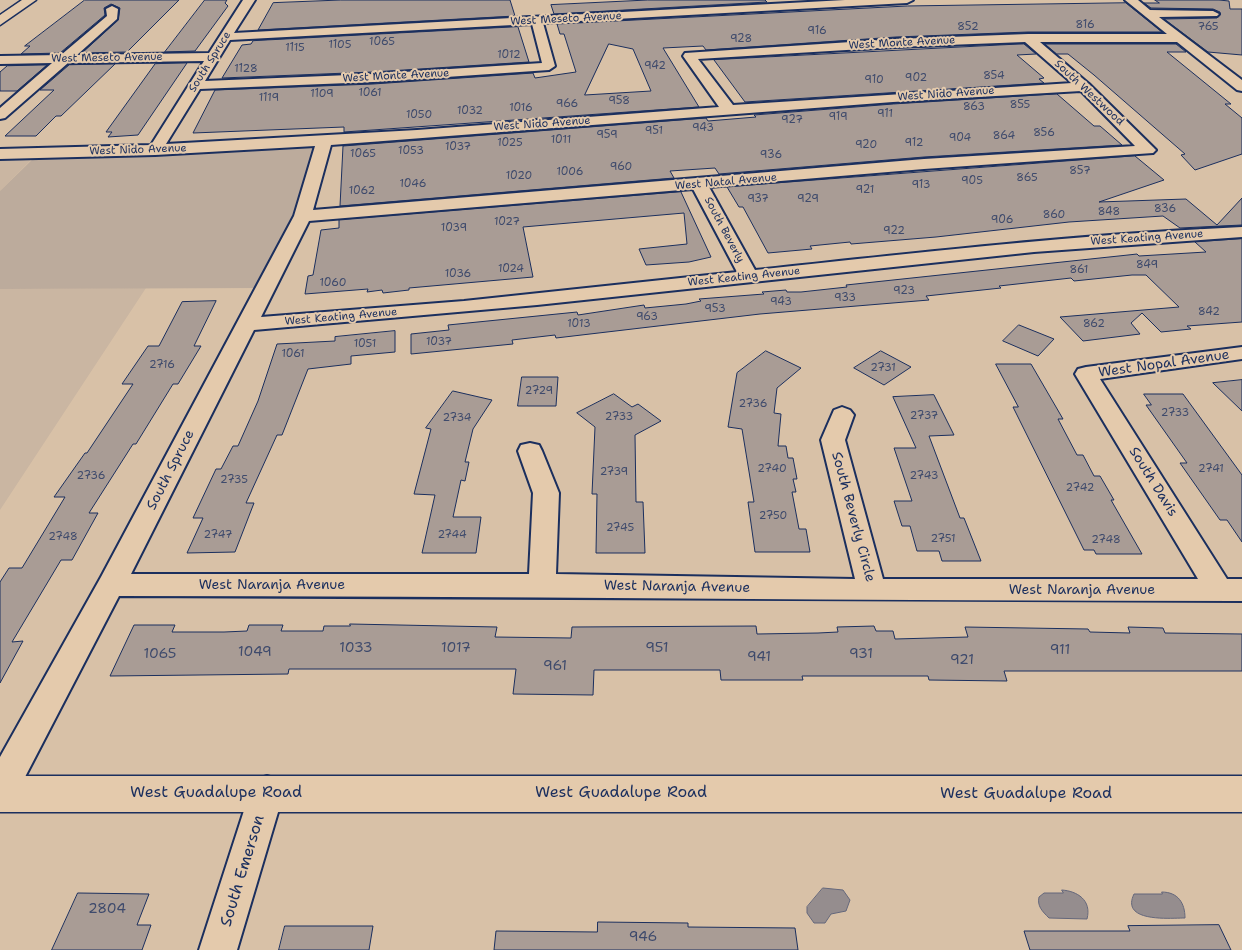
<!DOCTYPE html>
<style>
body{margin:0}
canvas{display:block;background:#d8c1a7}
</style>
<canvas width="1242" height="950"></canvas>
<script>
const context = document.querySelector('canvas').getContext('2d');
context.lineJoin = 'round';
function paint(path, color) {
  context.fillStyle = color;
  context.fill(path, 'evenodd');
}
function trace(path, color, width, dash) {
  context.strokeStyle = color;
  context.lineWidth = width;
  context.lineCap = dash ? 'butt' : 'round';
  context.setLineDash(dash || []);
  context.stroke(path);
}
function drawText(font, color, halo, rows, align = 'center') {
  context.font = font + ' "Shantell Sans",sans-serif';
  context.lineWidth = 4;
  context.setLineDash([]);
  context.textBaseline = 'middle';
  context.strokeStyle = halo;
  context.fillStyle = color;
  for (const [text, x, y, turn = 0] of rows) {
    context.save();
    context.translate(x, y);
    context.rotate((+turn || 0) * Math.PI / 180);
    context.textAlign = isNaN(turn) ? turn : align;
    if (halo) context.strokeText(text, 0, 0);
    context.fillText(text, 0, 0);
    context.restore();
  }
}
const built = new Path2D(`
 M33,158L0,191V159Z
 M146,288L0,510V289Z`);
const green = new Path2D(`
 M324,141L303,216L265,288L0,289V191L39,153Z`);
const water = new Path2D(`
 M823,888L843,890L850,900L846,911L831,914L825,923H814L807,913V907Z
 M1062,890C1077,891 1092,900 1087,919L1049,918C1042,911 1037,906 1039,897L1044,893H1063Z
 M1162,892C1178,892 1185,903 1185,918C1171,918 1120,923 1134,894H1162Z`);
const building = new Path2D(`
 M85,0H179L127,52L82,53L118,20L120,8L111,4L104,8L105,15L60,53L21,54L30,46H25Z
 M205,0H227L225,3L228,6L195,51L165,52Z
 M341,0H510L515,16L258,30L273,3Z
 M648,0H765L767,2L554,14L551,5Z
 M1155,0H1219L1229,1L1230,9H1242V55L1208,52L1164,19L1217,18L1220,15V12L1213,9L1151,8L1144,3H1159Z
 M1126,3L1162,32H1028L896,37L706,50L703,46L663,48L699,107L344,132V127L193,133L215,90L373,84L533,73L535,78L576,72L564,34H560L557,24L907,6ZM609,44L633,49L651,91L585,95Z
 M518,27L529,62L373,72L222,78L242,45L251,44L253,41Z
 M1024,44L1036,54L1017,55L1044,78L1039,79L1044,83L745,102L714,60Z
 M1045,44H1176L1186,52H1167L1231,104H1225L1242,118V154L1195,170L1181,155L1185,154L1094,75L1068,54H1057Z
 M187,63L138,135L108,137L112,132H106L155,64Z
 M115,64L61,116H56L36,136H5L54,90H40L69,65Z
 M47,65L17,91H0V72L7,66Z
 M1057,94L1094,126H1100L1122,145L924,157L719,174L715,168L670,171L674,178L340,206L343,146L706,118L708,121L756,117L754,115L893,104Z
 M1135,156L1164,180L1099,202L1186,199L1217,225L1242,198V225L1180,228L1163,216L1069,222L936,237L851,244L850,242L810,246L812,249L768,253L743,207H739L727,187Z
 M681,192L711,257L689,262L646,265L639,249L687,244L684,213L523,227L533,277L409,288V290L383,293L382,290L367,292L368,289L305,294L308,276L313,275L321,230L339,228V220Z
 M1242,239V322L1187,326L1191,329L1161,332L1142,313L1131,323L1140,334L1083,341L1060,317L1179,307L1146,275H1132L1074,281L1071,278L999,286L1001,288L926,296L929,300L760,314L556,338L555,335L512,340L513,344L411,354V334L449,330L448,325L577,312L578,315L644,305L645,308L686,304L701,301L699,299L764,294L762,292L786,290L787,292H801L847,287L846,285L1128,255L1137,254L1139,256L1206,252L1195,242Z
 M216,301L194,346H201L178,384H173L136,444H133L89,513H98L72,560H61L12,642L23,641L0,683V582L9,568H22L65,497H54L85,453H87L133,384H122L148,346H159L182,302Z
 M1019,325L1054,339L1038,356L1003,341Z
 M395,331V352L351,356V364L308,369L282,435H277L246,503H254L235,552L187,553L203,518H193L216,469H221L233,446H238L258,401L277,344L335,341V337Z
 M766,351L801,368L777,388L774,413L781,414L778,446H786L788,458H793L797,479H793L796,492H792L799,529H806L810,552H755L748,502H754L742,429L728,427L737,373Z
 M881,351L911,367L884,385L854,368Z
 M996,364H1031L1063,419H1058L1077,455H1083L1094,476H1100L1114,500H1111L1142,554H1096L1094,550H1084L1013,407H1018Z
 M522,377H558L556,406H518Z
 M1242,380V411L1213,383Z
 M453,391L492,400L473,429L465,462H469L465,481L461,480L453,517H481L476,553H422L435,495L414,494L431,429L426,428Z
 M614,394L632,407L638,404L661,421L635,435L636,502H643L645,553H596L597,494H592L595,427L577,413Z
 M1144,394H1183L1242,475V542L1227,520H1220L1180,463H1187L1146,405H1151Z
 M934,395L954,435L929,436L960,518H964L981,561H942L939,551H917L910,526H902L894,501H912L894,448H916L893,397Z
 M350,624L497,627L495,637L571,638L572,627L756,626L757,634L818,633L838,632L837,627L874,626L876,631H893L895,639L968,637L965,627L1088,629L1090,632L1130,633L1128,627L1163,628L1165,633L1242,634V671H1004L1007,681L929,680L928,676H802L803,680H721L720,670H594L593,695L513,694L516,669H289L288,674L110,676L134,625H175L172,632H224L247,631L249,625H283L281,631H323L324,626H350Z
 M78,893L149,894L137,925H151L142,950H52Z
 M598,922L688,923V927L795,928L798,950H494L496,931L597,932Z
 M1219,925L1231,950H1030L1024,931H1130L1128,926Z
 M285,926H373L369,950H279Z`);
const minor = new Path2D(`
 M243,0H255L234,33L845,0H913L907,3L543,23L555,66L549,70L373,82L200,89L166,144L417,130L719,107L683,56L685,53L896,39L1028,34H1167L1125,0H1138L1150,10L1213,11L1219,14L1217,16L1159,17L1242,80V91L1237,90L1177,42H1040L1089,84L1153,147L1156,150L1153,153L924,169L709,187L755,270C917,253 1079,234 1242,227V237L1034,252L537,305L254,330L131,574H529L533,493L518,451L521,445L530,443L539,445L542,451L559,493L556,574L855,579L821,440L834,410L842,407L850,410L854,415L845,440L883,579H1198L1075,374L1078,369L1086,367L1242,347V359L1100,379L1227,579H1242V601C868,601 494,596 119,596L12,802L0,806V757L101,577L294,216L315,146L155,155L0,159V149L151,145L204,61L68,63L5,118L0,119V108L52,63L0,64V56L61,55L107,16L106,9L112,6L118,9L117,19L77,55L209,53ZM532,24L542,63L373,74L205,81L230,40ZM1025,42L1072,83L733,105L698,59L896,47ZM1081,91L1135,146L924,159L313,210L331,145L893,102ZM693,189L737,272L464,301L261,317L309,221Z
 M267,776L279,780L284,792L237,950H199L250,792L255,780Z`);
const major = new Path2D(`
 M22,0H36L0,25V15Z
 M0,776H1242V812H0Z`);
const farStreetnames = [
 ["West Meseto Avenue",566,19,-3],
 ["West Monte Avenue",902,43,-3],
 ["West Meseto Avenue",107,58,-1],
 ["South Spruce",210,62,-58],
 ["West Monte Avenue",396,76,-3],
 ["South Westwood",1089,93,43],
 ["West Nido Avenue",946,94,-4],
 ["West Nido Avenue",542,124,-4],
 ["West Nido Avenue",138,150,-2],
 ["West Natal Avenue",726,182,-5],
 ["South Beverly",724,230,62],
 ["West Keating Avenue",1147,238,-4],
 ["West Keating Avenue",744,277,-6],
 ["West Keating Avenue",341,317,-5]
];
const numberNames = [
 ["816",1085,25],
 ["852",968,27],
 ["765",1208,27],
 ["916",817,31],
 ["928",741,39],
 ["1065",382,42],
 ["1105",340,45],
 ["1115",295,48],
 ["1012",509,55],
 ["942",655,66],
 ["1128",246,69],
 ["854",994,76],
 ["902",916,78],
 ["910",874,80],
 ["1061",370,93],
 ["1109",322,94],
 ["1119",269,98],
 ["958",619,101],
 ["966",567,104],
 ["855",1020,105],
 ["863",974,107],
 ["1016",521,108],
 ["1032",470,111],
 ["911",885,114],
 ["1050",419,115],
 ["919",838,117],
 ["927",792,120],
 ["943",703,128],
 ["951",654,131],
 ["856",1044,133],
 ["959",607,135],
 ["864",1004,136],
 ["904",960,138],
 ["1011",561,140],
 ["1025",510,143],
 ["912",914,143],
 ["920",866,145],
 ["1037",458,147],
 ["1053",411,151],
 ["1065",363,154],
 ["936",771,155],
 ["960",621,167],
 ["857",1080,171],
 ["1006",570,172],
 ["1020",519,176],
 ["865",1027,178],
 ["905",972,181],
 ["1046",413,184],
 ["913",921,185],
 ["921",865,190],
 ["1062",362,191],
 ["937",758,199],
 ["929",808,199],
 ["836",1165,209],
 ["848",1109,212],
 ["860",1054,215],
 ["906",1002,220],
 ["1027",507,222],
 ["1039",454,228],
 ["922",894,231],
 ["849",1147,265],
 ["1024",511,269],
 ["861",1079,270],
 ["1036",458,274],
 ["1060",333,283],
 ["923",904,291],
 ["933",845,298],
 ["943",781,302],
 ["953",715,309],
 ["842",1209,312],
 ["963",647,317],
 ["1013",579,324],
 ["862",1094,324],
 ["1037",439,342],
 ["1051",365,344],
 ["1061",293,354],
 ["2716",162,365],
 ["2731",883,368],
 ["2729",539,391],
 ["2736",753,404],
 ["2733",1175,413],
 ["2737",924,416],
 ["2733",619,417],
 ["2734",457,418],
 ["2740",772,469],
 ["2741",1211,469],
 ["2739",614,472],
 ["2736",91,476],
 ["2743",924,476],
 ["2735",234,480],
 ["2742",1080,488],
 ["2750",773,516],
 ["2745",620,528],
 ["2747",218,535],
 ["2744",452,535],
 ["2748",63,537],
 ["2751",943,539],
 ["2748",1106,540]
];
const streetNames = [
 ["West Nopal Avenue",1164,364,-8],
 ["South Spruce",171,470,-63],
 ["South Davis",1153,482,58],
 ["South Beverly Circle",853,517,75],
 ["West Naranja Avenue",272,585],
 ["West Naranja Avenue",677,587,1],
 ["West Naranja Avenue",1082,590]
];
const nearNumbernames = [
 ["1033",356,648],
 ["1017",456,648],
 ["951",657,648],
 ["911",1060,650],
 ["1049",255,652],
 ["1065",160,654],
 ["931",861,654],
 ["941",759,657],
 ["921",962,660],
 ["961",555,666],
 ["2804",107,909],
 ["946",643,937]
];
const nearStreetnames = [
 ["West Guadalupe Road",216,793],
 ["West Guadalupe Road",621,793],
 ["West Guadalupe Road",1026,794],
 ["South Emerson",243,871,-73]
];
paint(built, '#cab6a2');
paint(green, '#bcab9c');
paint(water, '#958d8e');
trace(water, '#64677b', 1);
paint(building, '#a99c95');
trace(building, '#1b2f5e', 1);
trace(minor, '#1b2f5e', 4);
trace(major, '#1b2f5e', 3);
paint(minor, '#e4caac');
paint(major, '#e4caac');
drawText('11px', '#1b2f5e', '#e4caac', farStreetnames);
drawText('11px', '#3e4a6c', null, numberNames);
drawText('14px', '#1b2f5e', '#e4caac', streetNames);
drawText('14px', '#3e4a6c', null, nearNumbernames);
drawText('16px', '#1b2f5e', '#e4caac', nearStreetnames);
</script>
